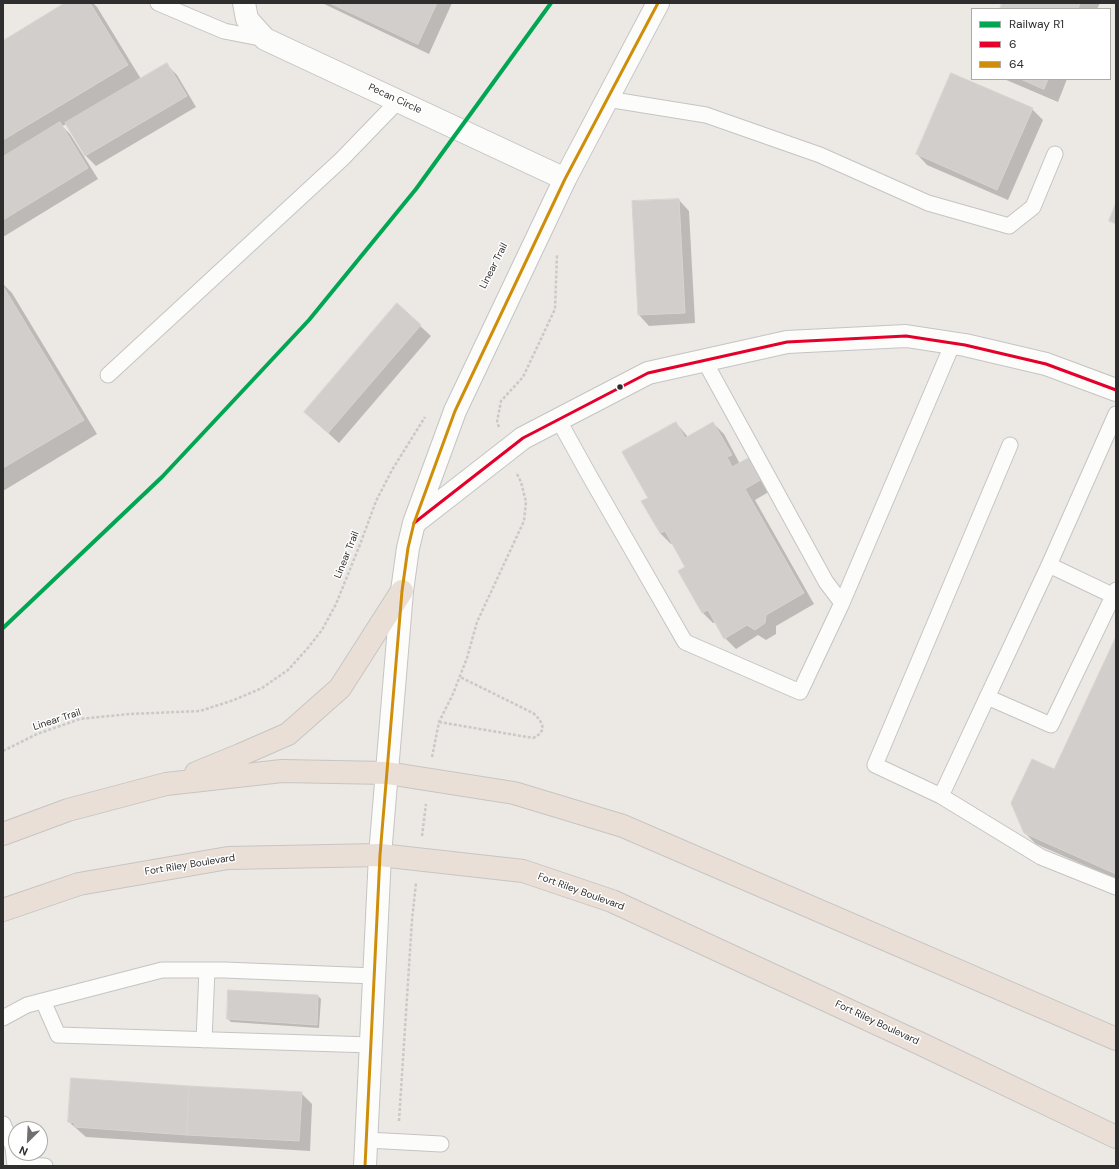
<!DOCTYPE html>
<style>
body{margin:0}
#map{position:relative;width:1119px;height:1169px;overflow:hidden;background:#ece8e4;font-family:"DM Sans",sans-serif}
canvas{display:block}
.frame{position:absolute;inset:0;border:4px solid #2e2e2e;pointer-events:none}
.legend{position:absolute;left:971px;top:8px;width:140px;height:72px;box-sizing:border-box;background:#fff;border:1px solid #ababab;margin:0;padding:5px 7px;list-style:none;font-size:12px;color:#2e2e2e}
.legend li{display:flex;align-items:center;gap:8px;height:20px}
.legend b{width:20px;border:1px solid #ababab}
.north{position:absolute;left:8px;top:1121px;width:40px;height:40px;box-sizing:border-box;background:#fff;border:1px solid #ababab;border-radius:50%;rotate:204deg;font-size:11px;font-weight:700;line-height:16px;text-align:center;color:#2e2e2e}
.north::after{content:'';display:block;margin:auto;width:14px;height:18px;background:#706f6e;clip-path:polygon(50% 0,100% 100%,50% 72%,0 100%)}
</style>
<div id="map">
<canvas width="1119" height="1169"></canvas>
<div class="frame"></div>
<ul class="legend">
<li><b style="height:5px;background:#00a651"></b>Railway R1</li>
<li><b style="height:5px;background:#e4002b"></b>6</li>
<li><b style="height:5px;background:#cf8e09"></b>64</li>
</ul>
<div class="north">N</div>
</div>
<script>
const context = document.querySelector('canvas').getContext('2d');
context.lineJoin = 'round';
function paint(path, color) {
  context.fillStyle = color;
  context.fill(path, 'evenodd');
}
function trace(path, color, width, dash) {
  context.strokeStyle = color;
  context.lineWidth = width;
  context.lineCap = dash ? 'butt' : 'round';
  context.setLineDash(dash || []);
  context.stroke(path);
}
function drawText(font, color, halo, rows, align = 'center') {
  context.font = font + ' "DM Sans",sans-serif';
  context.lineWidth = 3;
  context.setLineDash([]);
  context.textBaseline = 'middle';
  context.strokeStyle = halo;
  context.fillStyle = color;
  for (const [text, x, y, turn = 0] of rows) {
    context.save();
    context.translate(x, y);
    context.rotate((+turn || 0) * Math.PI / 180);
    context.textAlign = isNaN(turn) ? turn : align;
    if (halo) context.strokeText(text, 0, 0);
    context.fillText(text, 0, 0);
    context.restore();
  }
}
const shadow = new Path2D(`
 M67,3H93L97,7L141,79L166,64L177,75L196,107L96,166L86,156L67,124L62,126L70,134L98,179L3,237V42Z
 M322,3H452L429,54Z
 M1003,3H1100L1097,9H1001Z
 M1004,79H1067L1058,102Z
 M1032,109L1043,120L1008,200L927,165L917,154Z
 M679,200L689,211L695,323L649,326L639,315Z
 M3,284L12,293L97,434L3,491Z
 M397,305L431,336L339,443L305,412Z
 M676,423L688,437L713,423L724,434L740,464L750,459L772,490L755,500L814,604L776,626V634L766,640L758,635L736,649L725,638L716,622L713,623L703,613L679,571L687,567L673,543L671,544L660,533Z
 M1116,639V879L1036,844L1025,833Z
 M229,991L318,996L321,999L319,1028L231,1022L228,1019Z
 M301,1093L312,1104L310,1151L86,1137L69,1122Z`);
const building = new Path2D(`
 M65,3H90L128,65L3,140V41Z
 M330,3H437L418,44Z
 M1002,3H1080L1078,9H1000Z
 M167,63L187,96L85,156L65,123Z
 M951,73L1033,108L997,190L916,154Z
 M1021,79H1048L1044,89Z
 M60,122L88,168L3,220V157Z
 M679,199L685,313L638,315L632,201Z
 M1116,203V224L1109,221Z
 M3,286L84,420L3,468Z
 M397,303L421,325L328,433L304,412Z
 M676,422L685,438L713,422L732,455L727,457L732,467L750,457L762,479L745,489L804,593L766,615L765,623L755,630L747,625L724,639L708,610L702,613L678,571L685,567L665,531L660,533L641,501L648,498L622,452Z
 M1116,637V874L1024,833L1011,803L1032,759L1054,769Z
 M228,990L318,995L317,1025L227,1019Z
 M71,1078L189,1086L187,1135L74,1127L75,1123L68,1122Z
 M189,1086L302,1092L299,1141L187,1135Z`);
const path = new Path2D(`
 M499,427L497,422L501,401L523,377L555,309L557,254
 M439,722L533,738C548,731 543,722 533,713L460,677
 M3,751L37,734L80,719L130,714L200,711L234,700L262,688L288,670L307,649L322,630L336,604L361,542L376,501L392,470L425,417
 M432,757L439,722L453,694L467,658L477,622L524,521L526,502L521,482L516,472
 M422,836L426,804
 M399,1121L412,920L416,883`);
const lane = new Path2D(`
 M158,3L224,31L265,39
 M607,99L706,115L820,155L928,203L1009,226L1033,207L1055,154
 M108,375L342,159L399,100
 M1116,414L1049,565L941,796L1041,857L1116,887
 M558,419L589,475L685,642L800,692L842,603L826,582L704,360
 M1049,565L1116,597
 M842,603L953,343
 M987,697L1051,725L1116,590
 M941,796L875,765L1010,445
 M43,1001L58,1035L371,1045
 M3,1018L27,1005L162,970H224L375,976
 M204,1040L207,970
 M3,1124L13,1147L15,1166
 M367,1140L441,1144
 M15,1165L45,1166`);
const street = new Path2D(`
 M244,3L247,19L265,39L565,179
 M365,1166L380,855`);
const secondary = new Path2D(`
 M414,523L523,438L648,373L787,342L906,336L965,345L1046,364L1116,390
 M380,855L402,591L408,548L414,523L455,411L565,179L658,3`);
const highway = new Path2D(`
 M196,773L240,755L288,734L340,688L402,591
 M3,834L68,810L166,784L282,771L387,773L514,793L623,826L1116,1039
 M3,910L79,884L228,858L380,855L523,871L612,901L919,1043L1116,1137`);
const bus1 = new Path2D(`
 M414,523L523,438L648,373L787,342L906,336L965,345L1046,364L1116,390`);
const bus2 = new Path2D(`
 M365,1166L380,855L402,591L408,548L414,523L455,411L565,179L658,3`);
const rail1 = new Path2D(`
 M3,628L162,477L309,320L416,189L551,3`);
const markers = [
 [620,387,3.5,"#2e2e2e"]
];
const streetNames = [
 ["Pecan Circle",395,99,25],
 ["Linear Trail",494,266,-63],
 ["Linear Trail",347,555,-68],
 ["Linear Trail",57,720,-18],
 ["Fort Riley Boulevard",190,865,-9],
 ["Fort Riley Boulevard",581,892,20],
 ["Fort Riley Boulevard",877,1023,25]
];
paint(shadow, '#0003');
paint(building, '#d1cecb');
trace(building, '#d7d4d0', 1);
trace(lane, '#c5c4c5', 17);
trace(street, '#c5c4c5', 24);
trace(secondary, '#c5c4c5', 24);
trace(highway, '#c6c5c4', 24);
trace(path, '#c9c9c8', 2.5, [3, 2]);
trace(lane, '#fcfcfb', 15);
trace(street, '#fcfcfb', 22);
trace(secondary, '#fcfcfb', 22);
trace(highway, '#eadfd6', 22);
trace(bus1, '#e4002b', 3);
trace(bus2, '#cf8e09', 3);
trace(rail1, '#00a651', 4);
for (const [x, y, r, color] of markers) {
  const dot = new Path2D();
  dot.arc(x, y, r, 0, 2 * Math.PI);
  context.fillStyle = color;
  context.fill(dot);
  trace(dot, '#fff', 1.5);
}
drawText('10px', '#2e2e2e', '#fff', streetNames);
</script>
